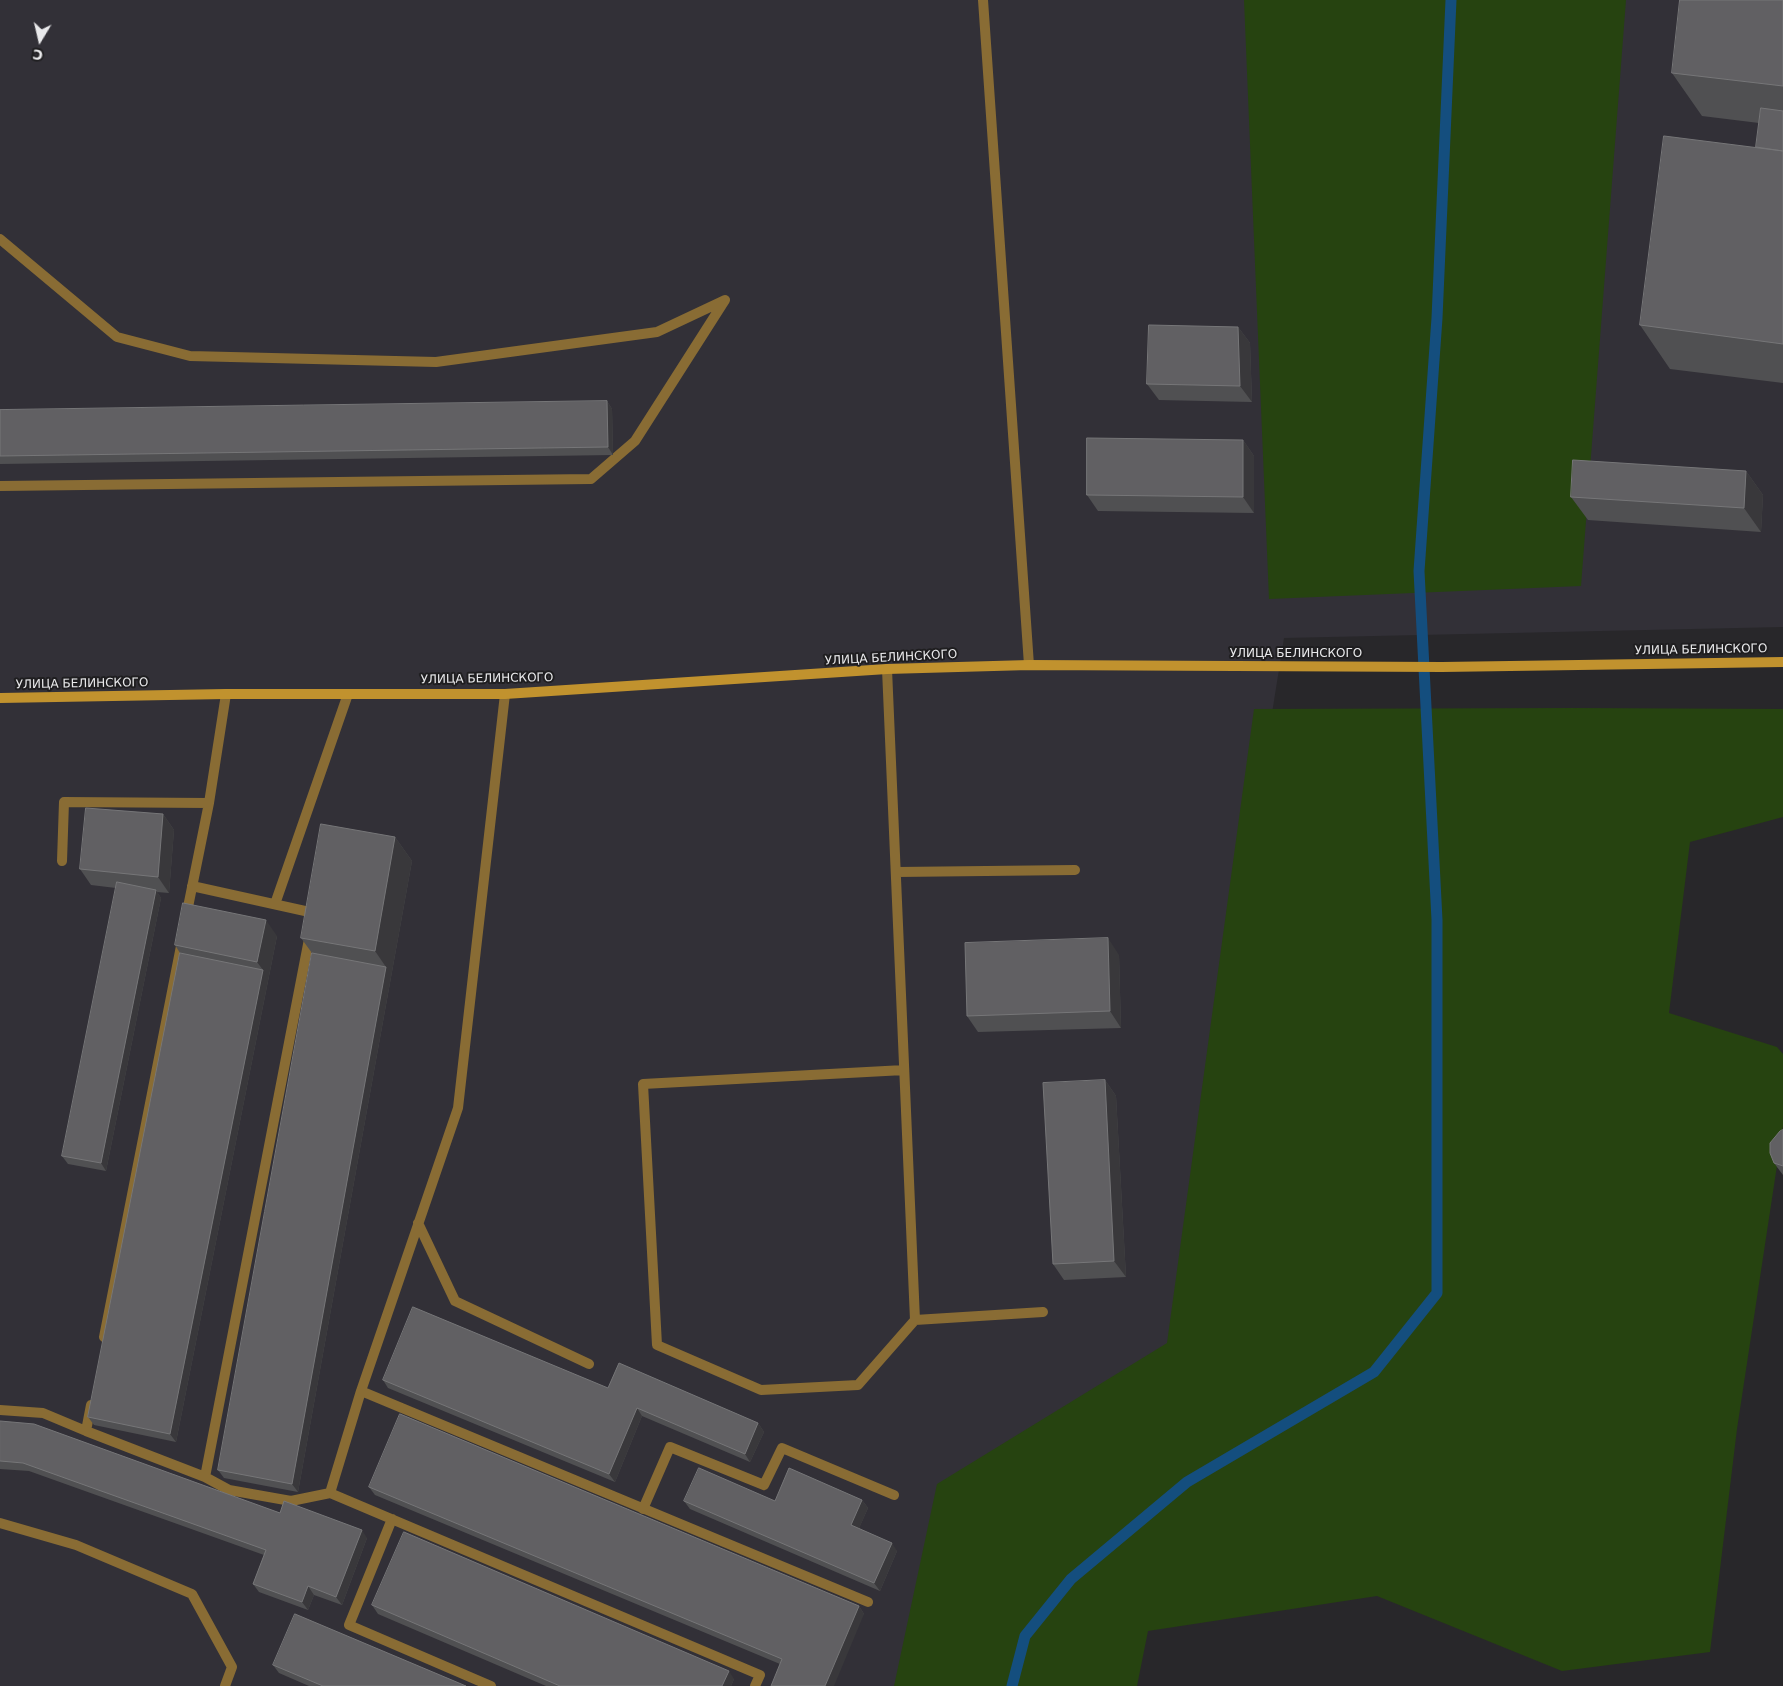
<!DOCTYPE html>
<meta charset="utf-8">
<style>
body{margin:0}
#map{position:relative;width:1783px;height:1686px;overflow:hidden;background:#28272a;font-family:"DejaVu Sans",sans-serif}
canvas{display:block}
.north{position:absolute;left:15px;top:15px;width:50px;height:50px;-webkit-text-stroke:4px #1f1e20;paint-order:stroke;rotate:189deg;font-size:14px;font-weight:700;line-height:20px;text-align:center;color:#e9e9eb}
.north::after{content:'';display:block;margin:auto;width:18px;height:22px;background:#e9e9eb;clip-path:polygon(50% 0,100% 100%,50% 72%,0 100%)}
</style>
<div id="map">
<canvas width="1783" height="1686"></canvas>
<div class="north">С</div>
</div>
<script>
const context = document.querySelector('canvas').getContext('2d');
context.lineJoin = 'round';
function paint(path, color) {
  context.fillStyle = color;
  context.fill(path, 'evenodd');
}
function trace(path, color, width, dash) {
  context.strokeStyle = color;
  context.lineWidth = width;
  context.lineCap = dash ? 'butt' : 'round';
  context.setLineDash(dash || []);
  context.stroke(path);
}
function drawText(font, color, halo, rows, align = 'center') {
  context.font = font + ' "DejaVu Sans",sans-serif';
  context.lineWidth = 4;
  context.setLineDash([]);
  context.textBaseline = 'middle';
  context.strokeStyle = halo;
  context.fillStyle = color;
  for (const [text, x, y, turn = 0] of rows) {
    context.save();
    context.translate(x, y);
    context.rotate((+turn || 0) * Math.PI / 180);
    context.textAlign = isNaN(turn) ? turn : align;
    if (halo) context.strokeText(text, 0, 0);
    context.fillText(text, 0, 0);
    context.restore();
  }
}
const built = new Path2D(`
 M0,0H1783V627L1284,638L1117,1686H0Z`);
const green = new Path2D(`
 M1244,0H1626L1581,586L1269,599Z
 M1572,708L1783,709V817L1690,842L1669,1013L1777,1047L1783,1054V1126L1737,1429L1710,1652L1562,1671L1377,1596L1148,1631L1137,1686H894L937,1484L1167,1343L1254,709Z`);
const stream = new Path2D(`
 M1012,1686L1025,1636L1071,1579L1187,1482L1374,1372L1437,1293V920L1419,571L1437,318L1451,0`);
const lane = new Path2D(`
 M983,0L1029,665
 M0,239L117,337L190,356L436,362L657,332L725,300L635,441L591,479L0,486
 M887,669L915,1320
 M62,861L64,802L209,803
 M897,872L1075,870
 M192,886L314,913L313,917
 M275,904L348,694
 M186,917L209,803L226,694
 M904,1070L643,1084L657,1345L761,1390L858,1385L915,1320L1043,1312
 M418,1223L455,1301L589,1364
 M104,1337L182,941
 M361,1391L868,1602
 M0,1410L43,1413L86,1431L91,1405
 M86,1431L205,1477L310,934
 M205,1477L229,1490L291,1501L330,1493L361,1391L458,1108L505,694
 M330,1493L760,1675L755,1686
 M643,1509L670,1447L764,1485L782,1448L894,1495
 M392,1519L349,1625L491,1686
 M0,1523L76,1545L192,1594L232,1667L225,1686`);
const secondary = new Path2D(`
 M0,698L226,694H505L887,669L1029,665L1442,667L1783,662`);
const wall = new Path2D(`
 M1783,0V383L1670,369L1640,325L1756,147L1759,123L1702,116L1672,73Z
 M1238,327L1250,343L1252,402L1159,400L1147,384Z
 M607,401L612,409L613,455L0,464V410Z
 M1243,440L1254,456V513L1098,511L1087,495Z
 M1746,471L1763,495L1761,532L1588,520L1571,497Z
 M163,814L174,830L169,893L157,892L161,898L106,1171L68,1164L62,1156L116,888L91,885L80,869Z
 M395,837L412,861L298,1492L224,1478L218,1470L312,953L301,938Z
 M277,936L176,1442L94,1425L88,1417L180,953L175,945Z
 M1119,955L1121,1028L978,1032L967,1016Z
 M1105,1080L1116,1096L1126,1277L1064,1280L1053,1264Z
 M1783,1130V1175L1774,1163Z
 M383,1380L608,1388L758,1423L764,1432L750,1462L642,1416L615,1482L388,1388Z
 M0,1421L280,1513L367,1538L342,1605L314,1595L308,1610L259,1592L253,1584L264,1555L29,1471L0,1469Z
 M369,1487L859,1606L864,1614L780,1664L375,1495Z
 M862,1500L868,1508L859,1528L897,1551L880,1591L690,1509L684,1501H775Z
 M372,1605L734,1679L731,1686H546L378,1614Z
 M273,1665L466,1686H309L279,1673Z`);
const shadedWall = new Path2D(`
 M1238,327L1250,343L1252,402L1240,386Z
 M607,401L612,409L613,455L608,447Z
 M1243,440L1254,456V513L1243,497Z
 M1746,471L1763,495L1761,532L1744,508Z
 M163,814L174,830L169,893L158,877Z
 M395,837L412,861L298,1492L292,1484L386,967L375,951Z
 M156,890L161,898L106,1171L101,1163Z
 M266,920L277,936L176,1442L170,1434L263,970L257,962Z
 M1108,938L1119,955L1121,1028L1110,1011Z
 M1105,1080L1116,1096L1126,1277L1114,1261Z
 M637,1408L642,1416L615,1482L609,1474Z
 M758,1423L764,1432L750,1462L745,1454Z
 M862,1500L868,1508L857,1533L851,1525Z
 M362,1530L367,1538L342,1605L336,1597Z
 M892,1543L897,1551L880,1591L874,1583Z
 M308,1586L314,1595L308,1610L302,1602Z
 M859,1606L864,1614L834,1686H825Z
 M729,1671L734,1679L731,1686H722Z`);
const building = new Path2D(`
 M1680,0H1783V86L1672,73Z
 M1761,108L1783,111V151L1756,147Z
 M1664,136L1783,151V344L1640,325Z
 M1149,325L1238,327L1240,386L1147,384Z
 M607,401L608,447L0,456V410Z
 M1087,438L1243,440V497L1087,495Z
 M1573,460L1746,471L1744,508L1571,497Z
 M86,808L163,814L158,877L80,869Z
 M321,824L395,837L375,951L301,938Z
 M117,882L156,890L101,1163L62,1156Z
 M183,903L266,920L257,962L175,945Z
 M1108,938L1110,1011L967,1016L965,943Z
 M180,953L263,970L170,1434L88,1417Z
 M312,953L386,967L292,1484L218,1470Z
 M1105,1080L1114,1261L1053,1264L1043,1083Z
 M1783,1130V1166L1774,1163L1770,1153V1143L1780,1131Z
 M413,1307L608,1388L619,1363L758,1423L745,1454L637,1408L609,1474L383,1380Z
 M400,1414L859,1606L825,1686H771L782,1659L369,1487Z
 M0,1421L34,1424L280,1513L284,1501L362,1530L336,1597L308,1586L302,1602L253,1584L266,1550L23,1463L0,1461Z
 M699,1468L775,1501L789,1468L862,1500L851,1525L892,1543L874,1583L684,1501Z
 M404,1532L729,1671L722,1686H560L372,1605Z
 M295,1614L466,1686H323L273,1665Z`);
const streetNames = [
 ["УЛИЦА БЕЛИНСКОГО",1701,650,-1],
 ["УЛИЦА БЕЛИНСКОГО",1296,654],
 ["УЛИЦА БЕЛИНСКОГО",891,658,-3],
 ["УЛИЦА БЕЛИНСКОГО",487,679,-1],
 ["УЛИЦА БЕЛИНСКОГО",82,684,-1]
];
paint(built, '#323037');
paint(green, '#264310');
trace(stream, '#144e7e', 11);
trace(lane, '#896c34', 10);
trace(secondary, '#c1922e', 10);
paint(wall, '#505052');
paint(shadedWall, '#39383b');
paint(building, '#616063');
trace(building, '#767678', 1);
drawText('12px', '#e9e9eb', '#1f1e20', streetNames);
</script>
